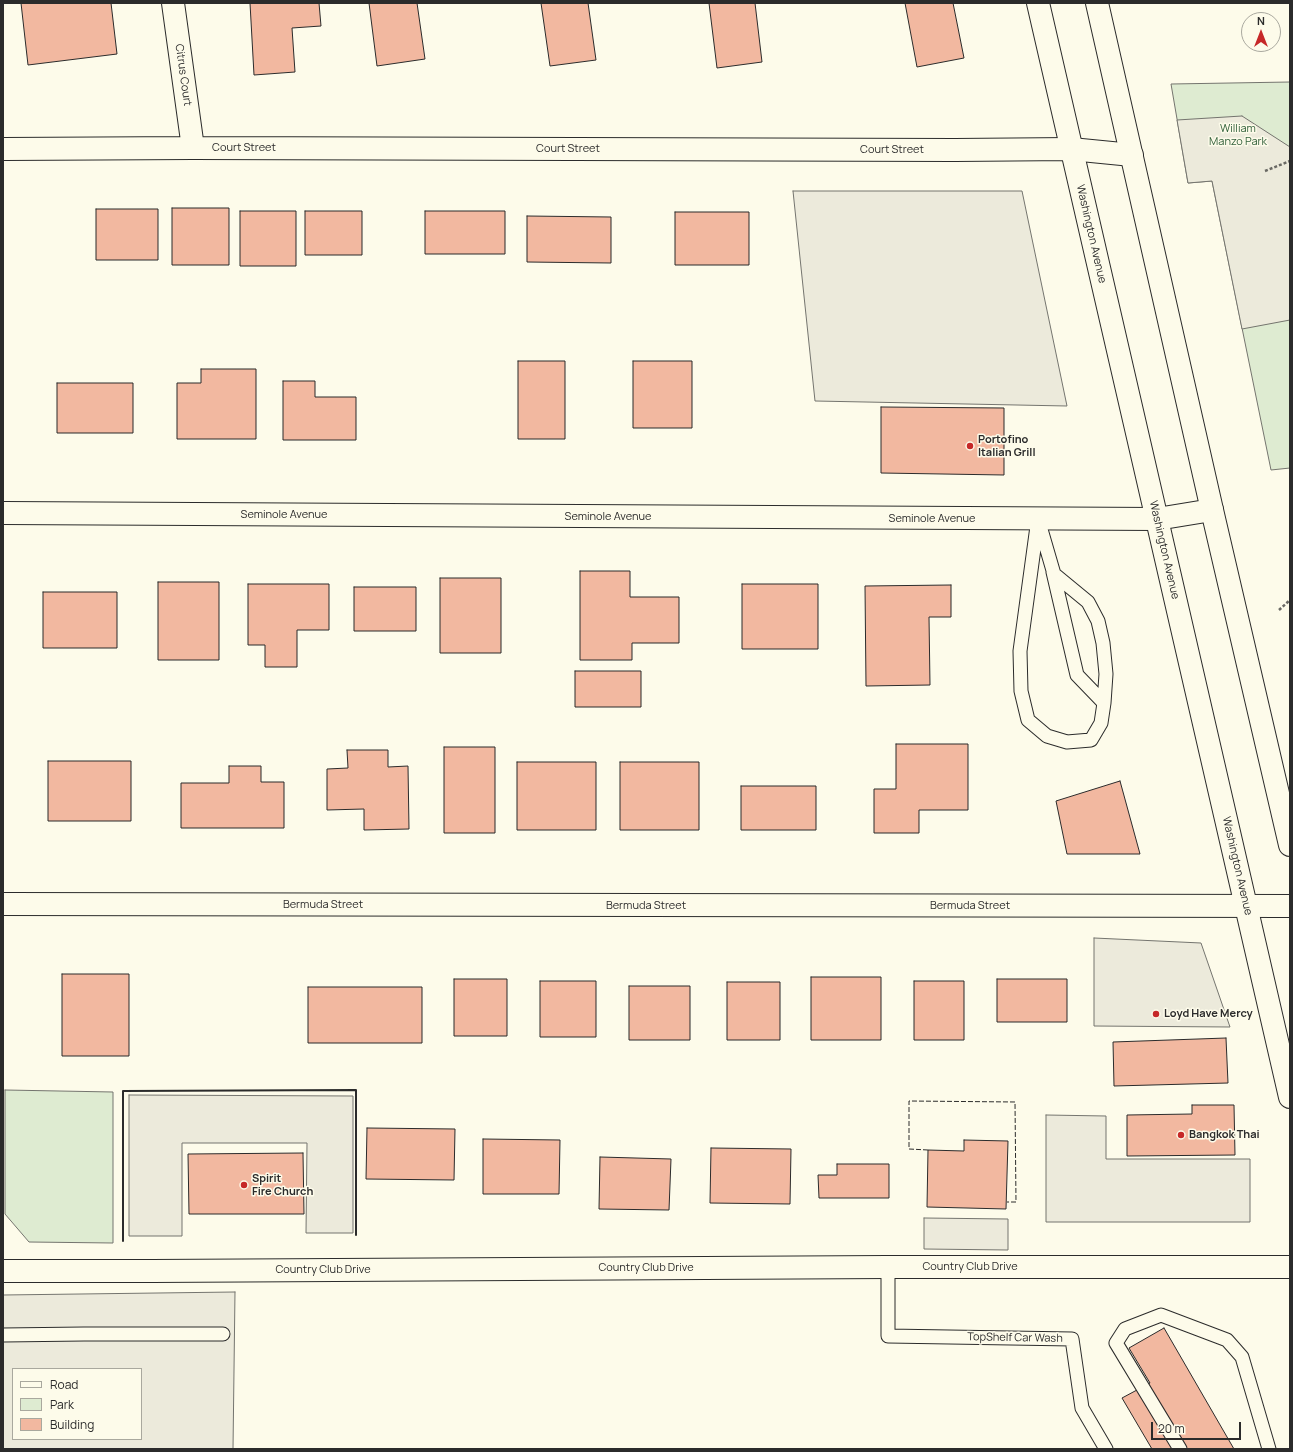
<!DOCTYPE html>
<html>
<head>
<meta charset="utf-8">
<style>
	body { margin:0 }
	#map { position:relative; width:1293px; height:1452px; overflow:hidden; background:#fdfbea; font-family:Manrope,sans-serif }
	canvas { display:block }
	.frame { position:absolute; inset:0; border:4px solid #2b2b2b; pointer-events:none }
	.legend { position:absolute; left:12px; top:1368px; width:130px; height:72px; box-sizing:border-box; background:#fdfbea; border:1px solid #a9a89e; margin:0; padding:5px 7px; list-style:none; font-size:12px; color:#2b2b2b }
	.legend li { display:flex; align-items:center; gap:8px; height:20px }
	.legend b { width:20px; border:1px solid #a9a89e }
	.north { position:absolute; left:1241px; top:12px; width:40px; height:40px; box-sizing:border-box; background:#fdfbea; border:1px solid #a9a89e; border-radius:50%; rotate:0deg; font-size:11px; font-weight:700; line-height:16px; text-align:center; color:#2b2b2b }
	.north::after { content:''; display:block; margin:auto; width:14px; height:18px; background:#c62828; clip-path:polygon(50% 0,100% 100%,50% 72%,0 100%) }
	.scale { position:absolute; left:1151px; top:1422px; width:90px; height:18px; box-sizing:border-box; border:2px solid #2b2b2b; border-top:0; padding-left:5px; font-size:12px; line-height:14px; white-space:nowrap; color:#2b2b2b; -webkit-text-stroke:3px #fdfbea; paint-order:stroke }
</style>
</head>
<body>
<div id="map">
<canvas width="1293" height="1452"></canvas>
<div class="frame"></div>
<ul class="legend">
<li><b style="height:5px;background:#fdfbea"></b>Road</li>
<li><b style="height:11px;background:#deebd1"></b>Park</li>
<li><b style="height:11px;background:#f2b8a0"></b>Building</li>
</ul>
<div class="north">N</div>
<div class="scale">20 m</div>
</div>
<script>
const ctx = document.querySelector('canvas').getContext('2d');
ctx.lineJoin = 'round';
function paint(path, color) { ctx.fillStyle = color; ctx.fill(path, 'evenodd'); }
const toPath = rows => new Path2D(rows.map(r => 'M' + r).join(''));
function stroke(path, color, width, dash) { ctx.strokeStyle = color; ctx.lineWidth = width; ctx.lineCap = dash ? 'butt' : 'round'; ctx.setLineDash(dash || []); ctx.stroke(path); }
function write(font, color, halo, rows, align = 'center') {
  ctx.font = font + ' Manrope,sans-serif'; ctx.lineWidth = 3; ctx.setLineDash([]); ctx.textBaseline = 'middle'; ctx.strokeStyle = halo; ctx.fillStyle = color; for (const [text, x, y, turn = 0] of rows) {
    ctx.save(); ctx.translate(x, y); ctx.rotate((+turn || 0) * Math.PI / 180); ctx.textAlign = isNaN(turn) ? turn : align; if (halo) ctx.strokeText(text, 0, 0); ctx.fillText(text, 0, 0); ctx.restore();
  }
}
const green = toPath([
	[1290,82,1290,468,1271,470,1212,181,1188,183,1171,84,1290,82],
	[5,1090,113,1092,113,1243,29,1242,5,1214,5,1090]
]);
const parking = toPath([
	[1242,116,1290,147,1290,320,1242,329,1212,181,1188,183,1177,120,1242,116],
	[793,191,1022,191,1067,406,815,401,793,191],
	[1094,938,1201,943,1230,1027,1094,1026,1094,938],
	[129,1095,353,1096,353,1233,306,1233,307,1143,182,1143,182,1236,129,1236,129,1095],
	[1046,1115,1106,1116,1106,1159,1250,1159,1250,1222,1046,1222,1046,1115],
	[924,1218,1008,1219,1008,1250,924,1249,924,1218],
	[235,1292,233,1449,3,1449,3,1295,235,1292],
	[13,1369,141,1369,141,1439,13,1439,13,1369]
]);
const building = toPath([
	[21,3,111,3,117,54,28,65,21,3],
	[250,3,319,3,321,26,292,28,295,72,254,75,250,3],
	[369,3,417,3,425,59,377,66,369,3],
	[541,3,588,3,596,60,550,66,541,3],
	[709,3,755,3,762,62,717,68,709,3],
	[905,3,953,3,964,58,917,67,905,3],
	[172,208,229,208,229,265,172,265,172,208],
	[96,209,158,209,158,260,96,260,96,209],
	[240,211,296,211,296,266,240,266,240,211],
	[305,211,362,211,362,255,305,255,305,211],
	[425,211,505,211,505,254,425,254,425,211],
	[675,212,749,212,749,265,675,265,675,212],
	[527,216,611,217,611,263,527,262,527,216],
	[518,361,565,361,565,439,518,439,518,361],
	[633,361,692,361,692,428,633,428,633,361],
	[201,369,256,369,256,439,177,439,177,383,201,383,201,369],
	[283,381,315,381,315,397,356,397,356,440,283,440,283,381],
	[57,383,133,383,133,433,57,433,57,383],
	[881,407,1004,408,1004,475,881,473,881,407],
	[580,571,630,571,630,597,679,597,679,643,632,643,632,660,580,660,580,571],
	[440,578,501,578,501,653,440,653,440,578],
	[158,582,219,582,219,660,158,660,158,582],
	[248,584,329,584,329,630,297,630,297,667,265,667,265,645,248,645,248,584],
	[742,584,818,584,818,649,742,649,742,584],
	[951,585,951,617,929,617,930,685,866,686,865,586,951,585],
	[354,587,416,587,416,631,354,631,354,587],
	[43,592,117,592,117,648,43,648,43,592],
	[575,671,641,671,641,707,575,707,575,671],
	[896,744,968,744,968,810,919,810,919,833,874,833,874,789,896,789,896,744],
	[444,747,495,747,495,833,444,833,444,747],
	[347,750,388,750,388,767,408,766,409,829,364,830,364,809,327,810,327,769,348,768,347,750],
	[48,761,131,761,131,821,48,821,48,761],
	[517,762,596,762,596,830,517,830,517,762],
	[620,762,699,762,699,830,620,830,620,762],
	[229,766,261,766,261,782,284,782,284,828,181,828,181,783,229,783,229,766],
	[1120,781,1140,854,1067,854,1056,801,1120,781],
	[741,786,816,786,816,830,741,830,741,786],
	[62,974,129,974,129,1056,62,1056,62,974],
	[811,977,881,977,881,1040,811,1040,811,977],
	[454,979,507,979,507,1036,454,1036,454,979],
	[997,979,1067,979,1067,1022,997,1022,997,979],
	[540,981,596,981,596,1037,540,1037,540,981],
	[914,981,964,981,964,1040,914,1040,914,981],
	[727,982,780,982,780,1040,727,1040,727,982],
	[629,986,690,986,690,1040,629,1040,629,986],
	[308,987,422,987,422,1043,308,1043,308,987],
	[1226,1038,1228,1083,1114,1086,1113,1042,1226,1038],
	[1192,1105,1234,1105,1235,1155,1127,1156,1127,1115,1192,1114,1192,1105],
	[367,1128,455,1129,454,1180,366,1179,367,1128],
	[483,1139,560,1140,559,1194,483,1194,483,1139],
	[964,1140,1008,1141,1006,1209,927,1207,928,1150,964,1151,964,1140],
	[711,1148,791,1149,790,1204,710,1203,711,1148],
	[303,1153,304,1214,189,1214,188,1154,303,1153],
	[600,1157,671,1159,669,1210,599,1209,600,1157],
	[837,1164,889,1164,889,1198,819,1198,818,1175,837,1175,837,1164],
	[1164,1328,1234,1449,1152,1449,1122,1398,1150,1383,1129,1348,1164,1328]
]);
const path = toPath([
	[1265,171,1290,161],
	[1279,610,1290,600]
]);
const lane = toPath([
	[1038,519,1054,574,1088,602,1098,621,1103,643,1106,674,1104,703,1101,723,1091,740,1067,742,1047,736,1028,720,1021,691,1020,651,1038,519],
	[1053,572,1077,675,1104,703],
	[888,1267,888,1336,1072,1339,1082,1408,1106,1449],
	[3,1335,84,1334,223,1334],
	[1180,1449,1116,1343,1125,1329,1161,1315,1227,1340,1242,1357,1269,1449]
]);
const street = toPath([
	[173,3,193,148],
	[3,149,193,148,955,150,1071,149,1132,155],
	[3,513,1157,519,1212,510],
	[3,904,1290,906]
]);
const secondary = toPath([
	[3,1271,152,1271,888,1267,1290,1267]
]);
const primary = toPath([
	[1038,3,1290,1097],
	[1097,3,1212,510,1290,845]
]);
const fence = toPath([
	[928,1150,909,1149,909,1101,1015,1102,1016,1202,1007,1202]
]);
const wall = toPath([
	[1164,3,1194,3],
	[123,1241,123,1091,356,1090,356,1235]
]);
const markers = [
	[970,446,4,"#c62828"],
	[1156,1014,4,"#c62828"],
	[1181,1135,4,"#c62828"],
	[244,1185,4,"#c62828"]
];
const streetNames = [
	["Citrus Court",183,75,82],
	["Court Street",244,148],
	["Court Street",568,149],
	["Court Street",892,150],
	["Washington Avenue",1091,234,77],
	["Seminole Avenue",284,515],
	["Seminole Avenue",608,517],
	["Seminole Avenue",932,519],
	["Washington Avenue",1164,550,77],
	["Washington Avenue",1237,866,77],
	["Bermuda Street",323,905],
	["Bermuda Street",646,906],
	["Bermuda Street",970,906],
	["Country Club Drive",970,1267],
	["Country Club Drive",646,1268],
	["Country Club Drive",323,1270],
	["TopShelf Car Wash",1015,1338,1]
];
const parkNames = [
	["William",1238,129],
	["Manzo Park",1238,142]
];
const poiNames = [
	["Portofino",978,440],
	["Italian Grill",978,453],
	["Loyd Have Mercy",1164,1014],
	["Bangkok Thai",1189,1135],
	["Spirit",252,1179],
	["Fire Church",252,1192]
];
paint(green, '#deebd1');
stroke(green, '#74746e', 1);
paint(parking, '#eceadb');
stroke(parking, '#74746e', 1);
paint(building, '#f2b8a0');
stroke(building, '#2b2b2b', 1);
stroke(lane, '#2b2b2b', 15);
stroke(street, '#2b2b2b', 24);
stroke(secondary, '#2b2b2b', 24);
stroke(primary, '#2b2b2b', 24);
stroke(path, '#6a6964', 2.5, [3, 2]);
stroke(lane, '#fdfbea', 13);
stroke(street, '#fdfbea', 22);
stroke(secondary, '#fdfbea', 22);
stroke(primary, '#fdfbea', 22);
stroke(fence, '#2b2b2b', 1, [5, 2]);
stroke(wall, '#2b2b2b', 2);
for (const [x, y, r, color] of markers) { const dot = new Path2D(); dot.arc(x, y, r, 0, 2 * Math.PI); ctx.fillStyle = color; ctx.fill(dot); stroke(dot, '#fdfbea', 1.5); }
write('11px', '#2b2b2b', '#fdfbea', streetNames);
write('11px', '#34623c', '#fdfbea', parkNames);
write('bold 11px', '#2b2b2b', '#fdfbea', poiNames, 'left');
</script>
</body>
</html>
